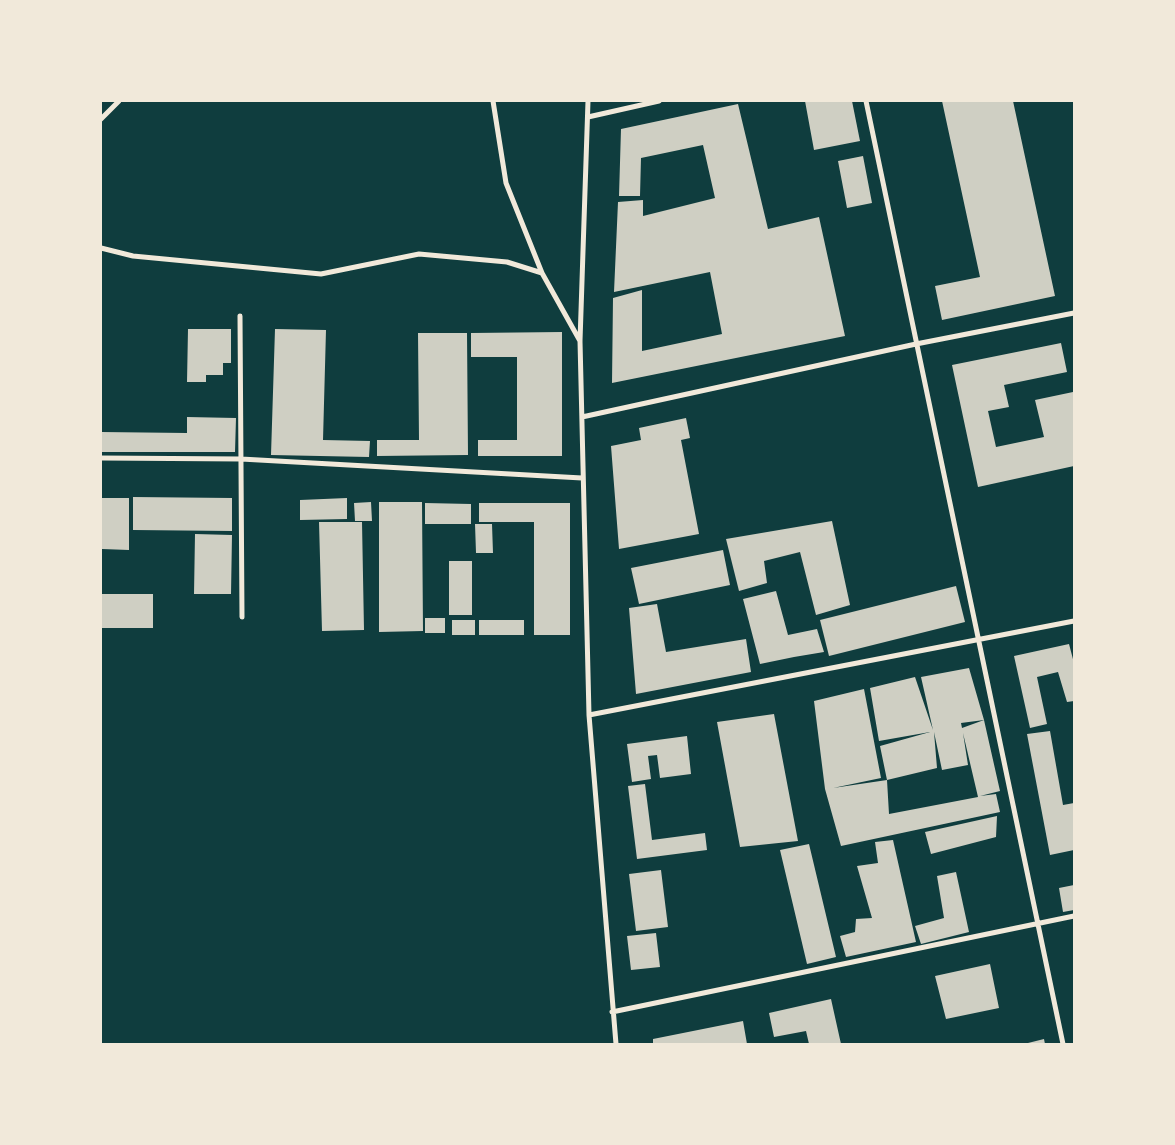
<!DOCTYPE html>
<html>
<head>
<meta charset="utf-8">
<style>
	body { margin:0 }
	#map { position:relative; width:1175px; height:1145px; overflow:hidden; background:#0f3d3e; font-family:"PT Sans",sans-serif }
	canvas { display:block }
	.frame { position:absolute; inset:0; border:102px solid #f1e9da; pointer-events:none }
</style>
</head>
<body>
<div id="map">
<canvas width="1175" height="1145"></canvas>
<div class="frame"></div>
</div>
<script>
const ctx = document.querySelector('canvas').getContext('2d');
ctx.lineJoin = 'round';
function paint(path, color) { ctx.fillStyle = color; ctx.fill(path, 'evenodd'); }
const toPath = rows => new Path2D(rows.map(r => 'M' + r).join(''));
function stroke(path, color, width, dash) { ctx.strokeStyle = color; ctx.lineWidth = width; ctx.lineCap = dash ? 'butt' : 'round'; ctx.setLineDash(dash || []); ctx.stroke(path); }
const building = toPath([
	[805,101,852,101,860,141,814,150],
	[942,101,1013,101,1055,296,942,320,935,286,980,277],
	[738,104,768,229,819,217,845,336,612,383,613,298,642,290,642,351,722,334,710,272,614,292,618,202,643,200,643,216,715,198,703,145,641,158,640,196,619,196,621,129],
	[863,156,872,203,847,208,838,161],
	[188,329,231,329,231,363,223,363,223,375,206,375,206,382,187,382],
	[275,329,326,330,323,440,370,441,369,457,271,455],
	[562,332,562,456,478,456,478,440,517,440,517,357,471,357,471,333],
	[418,333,467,333,468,455,377,456,377,440,419,440],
	[1061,343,1067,372,1004,385,1009,407,988,411,996,447,1044,437,1035,400,1073,392,1074,466,978,487,952,365],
	[187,417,236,418,235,452,101,452,101,432,187,433],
	[686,418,690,438,681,440,699,534,619,549,611,446,641,440,639,428],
	[133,497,232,498,232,531,133,530],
	[101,498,129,498,129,550,102,549],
	[347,498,347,519,300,520,300,500],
	[371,502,372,521,355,521,354,503],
	[379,502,422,502,423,631,379,632],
	[425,503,471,504,471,524,425,524],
	[479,503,570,503,570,635,534,635,534,522,479,522],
	[832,521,850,605,816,615,800,552,764,561,767,583,739,591,726,539],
	[319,522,362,522,364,630,322,631],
	[475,524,492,524,493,553,476,553],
	[195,534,232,535,231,594,194,594],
	[723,550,730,585,639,604,631,568],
	[449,561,472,561,472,615,449,615],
	[956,586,965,622,829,656,820,620],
	[776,591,788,635,817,629,824,652,794,657,760,664,743,599],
	[101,594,153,594,153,628,101,628],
	[657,604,666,652,746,639,751,672,636,694,629,608],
	[425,618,445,618,445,633,425,633],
	[452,620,475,620,475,635,452,635],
	[479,620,524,620,524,635,479,635],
	[1069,644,1074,663,1074,701,1067,702,1058,672,1037,677,1047,724,1030,728,1014,656],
	[969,668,984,720,961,723,962,728,984,720,1000,791,980,796,996,794,1000,812,841,846,825,789,814,701,864,689,881,778,833,788,887,780,889,814,978,797,963,733,968,765,942,770,934,732,937,768,887,780,880,746,930,732,879,741,870,688,915,677,933,730,921,677],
	[774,714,798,841,740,847,717,722],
	[1050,731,1063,805,1074,803,1074,850,1050,855,1027,734],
	[687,736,691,774,660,778,657,755,648,756,651,779,632,782,627,744],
	[645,784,652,840,705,833,707,850,637,859,628,786],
	[997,816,996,837,931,854,925,832],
	[893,840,916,942,846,957,840,936,855,932,856,919,872,918,857,866,878,863,875,842],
	[809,844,836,957,807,964,780,850],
	[661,870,668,927,636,931,629,874],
	[956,872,969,932,921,944,915,926,944,918,937,876],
	[1074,885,1074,910,1063,912,1059,888],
	[656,933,660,967,631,970,627,936],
	[990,964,999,1008,946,1019,935,976],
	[831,999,841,1044,809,1044,806,1031,774,1037,769,1013],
	[743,1021,747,1044,653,1044,653,1039],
	[1044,1039,1045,1044,1028,1044,1028,1043]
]);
const minor = toPath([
	[493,101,506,183,542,273],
	[588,101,580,341,589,715,616,1044],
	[866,101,1063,1044],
	[588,117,659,101],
	[101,119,119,101],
	[101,248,133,256,321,274,419,254,507,262,542,273,580,341],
	[240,316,242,617],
	[582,417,916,344,1074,313],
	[101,458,241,459,582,478],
	[589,715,1074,621],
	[612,1012,1074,916]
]);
paint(building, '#cfcfc3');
stroke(minor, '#f1e9da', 5);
</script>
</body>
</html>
